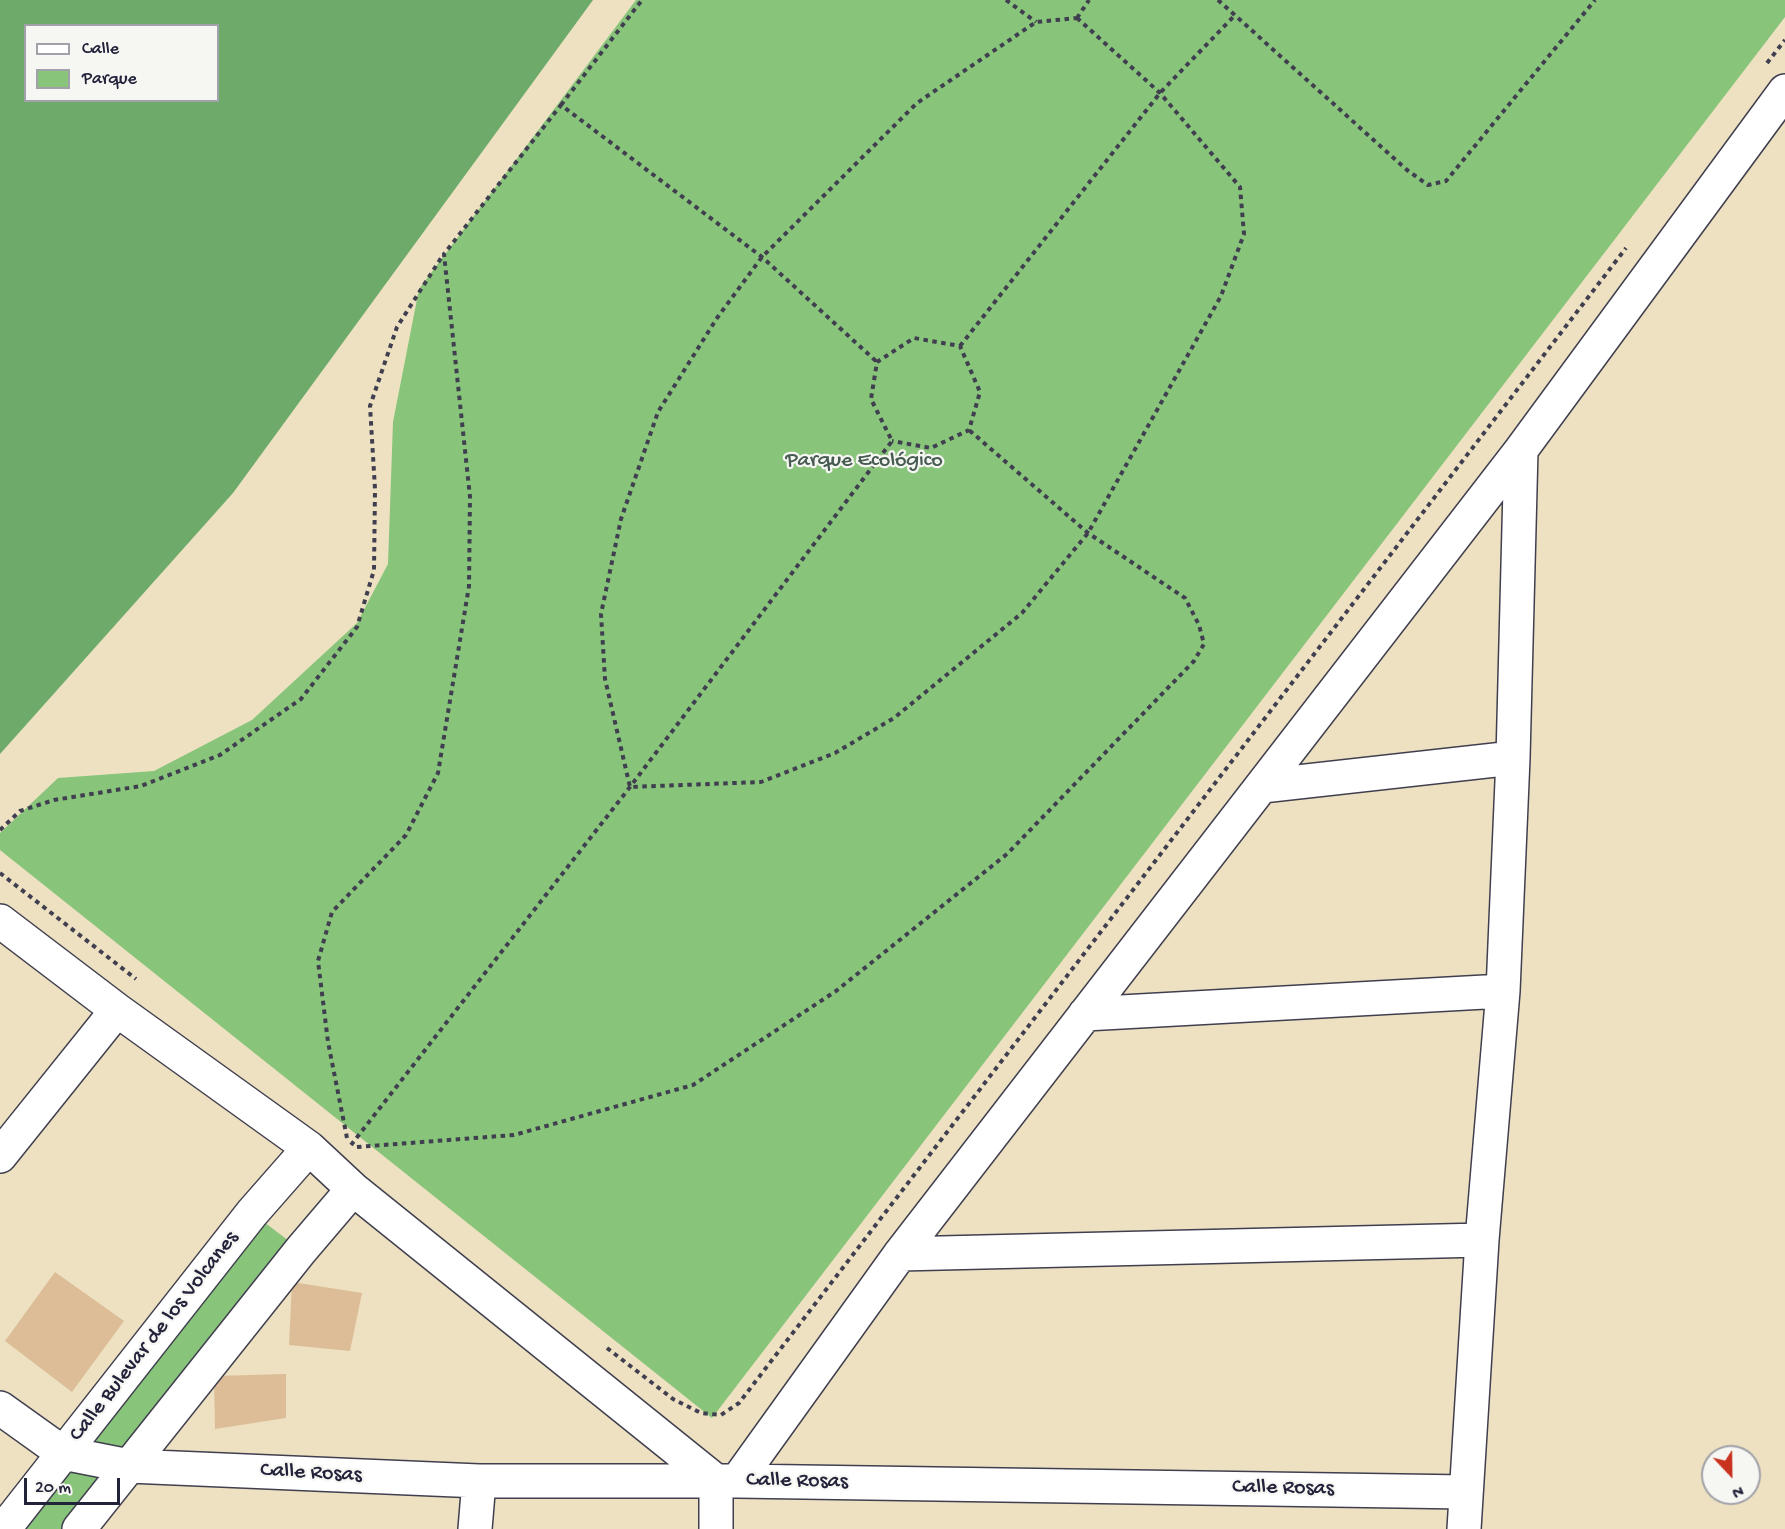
<!DOCTYPE html>
<html>
<head>
<meta charset="utf-8">
<style>
	body { margin:0 }
	#map { position:relative; width:1785px; height:1529px; overflow:hidden; background:#ede1c1; font-family:"Gochi Hand",sans-serif }
	canvas { display:block }
	.legend { position:absolute; left:24px; top:24px; width:195px; height:78px; box-sizing:border-box; background:#f6f6f2; border:2px solid #a1a1a9; margin:0; padding:8px 10px; list-style:none; font-size:18px; color:#22223b }
	.legend li { display:flex; align-items:center; gap:12px; height:30px }
	.legend b { width:30px; border:2px solid #a1a1a9 }
	.north { position:absolute; left:1701px; top:1445px; width:60px; height:60px; box-sizing:border-box; background:#f6f6f2; border:2px solid #a1a1a9; border-radius:50%; rotate:158deg; font-size:16px; font-weight:700; line-height:24px; text-align:center; color:#22223b }
	.north::after { content:''; display:block; margin:auto; width:21px; height:27px; background:#c8321e; clip-path:polygon(50% 0,100% 100%,50% 72%,0 100%) }
	.scale { position:absolute; left:24px; top:1478px; width:96px; height:27px; box-sizing:border-box; border:3px solid #22223b; border-top:0; padding-left:8px; font-size:18px; line-height:21px; white-space:nowrap; color:#22223b; -webkit-text-stroke:4px #f6f6f2; paint-order:stroke }
</style>
</head>
<body>
<div id="map">
<canvas width="1785" height="1529"></canvas>
<ul class="legend">
<li><b style="height:8px;background:#fff"></b>Calle</li>
<li><b style="height:16px;background:#88c47a"></b>Parque</li>
</ul>
<div class="north">N</div>
<div class="scale">20 m</div>
</div>
<script>
const ctx = document.querySelector('canvas').getContext('2d');
ctx.lineJoin = 'round';
function paint(path, color) { ctx.fillStyle = color; ctx.fill(path, 'evenodd'); }
const toPath = rows => new Path2D(rows.map(r => 'M' + r).join(''));
function stroke(path, color, width, dash) { ctx.strokeStyle = color; ctx.lineWidth = width; ctx.lineCap = dash ? 'butt' : 'round'; ctx.setLineDash(dash || []); ctx.stroke(path); }
function write(font, color, halo, rows, align = 'center') {
  ctx.font = font + ' "Gochi Hand",sans-serif'; ctx.lineWidth = 4.5; ctx.setLineDash([]); ctx.textBaseline = 'middle'; ctx.strokeStyle = halo; ctx.fillStyle = color; for (const [text, x, y, turn = 0] of rows) {
    ctx.save(); ctx.translate(x, y); ctx.rotate((+turn || 0) * Math.PI / 180); ctx.textAlign = isNaN(turn) ? turn : align; if (halo) ctx.strokeText(text, 0, 0); ctx.fillText(text, 0, 0); ctx.restore();
  }
}
const green = toPath([
	[636,0,1785,0,1785,17,712,1418,0,850,0,833,58,778,154,771,252,720,357,623,388,564,393,422,419,289],
	[252,1213,301,1250,79,1529,4,1529]
]);
const forest = toPath([
	[0,0,593,0,233,493,0,754],
	[26,26,218,26,218,100,26,100]
]);
const building = toPath([
	[55,1272,124,1321,72,1392,5,1341],
	[292,1282,362,1293,350,1351,289,1345],
	[286,1374,286,1418,215,1429,214,1376]
]);
const path = toPath([
	[1006,0,1036,22],
	[1218,0,1407,170,1428,185,1446,181,1595,0],
	[1077,18,1160,93,1240,187,1244,234,1221,296,1088,533,1022,613,894,718,835,753,761,782,630,787,605,679,601,614,621,519,658,412,717,318,762,257,917,103,1036,22,1077,18],
	[1077,18,1089,0],
	[1767,63,1785,40],
	[561,105,642,0],
	[960,346,1160,93,1235,15],
	[0,830,20,811,54,800,141,786,220,755,301,699,357,627,374,570,375,489,370,406,397,327,443,255],
	[0,873,136,979],
	[347,1138,328,1042,318,961,332,912,406,835,438,773,469,586,470,497,444,254,561,105,762,257,877,362],
	[351,1145,630,787,892,441,871,399,877,362,914,338,960,346,980,392,969,430,931,448,892,441],
	[357,1147,514,1135,693,1085,836,991,1007,854,1194,661,1204,644,1199,625,1185,598,1088,533,969,430],
	[607,1348,673,1399,701,1413,721,1415,739,1403,1626,248]
]);
const minor = toPath([
	[1262,786,1513,758],
	[0,921,117,1010,309,1148,353,1189,716,1481,716,1529],
	[1085,1014,1503,991],
	[0,1156,117,1010],
	[900,1254,1482,1240],
	[0,1408,63,1453,129,1466,479,1481,737,1481,1466,1492],
	[737,1481,900,1254,1521,450,1785,91],
	[4,1529,252,1213,309,1148],
	[79,1529,301,1250,353,1189],
	[475,1529,479,1481],
	[1464,1529,1482,1240,1503,991,1513,758,1521,450]
]);
const parkNames = [
	["Parque Ecológico",864,462]
];
const streetNames = [
	["Calle Bulevar de los Volcanes",155,1337,-52],
	["Calle Rosas",311,1474,3],
	["Calle Rosas",797,1482,1],
	["Calle Rosas",1283,1489,1]
];
paint(green, '#88c47a');
paint(forest, '#6eaa6a');
paint(building, '#dcbd97');
stroke(minor, '#403f4f', 36);
stroke(path, '#403f4f', 4, [4.5, 4.5]);
stroke(minor, '#fff', 33);
write('22px', '#465b51', '#f6f6f2', parkNames);
write('22px', '#22223b', '#f6f6f2', streetNames);
</script>
</body>
</html>
